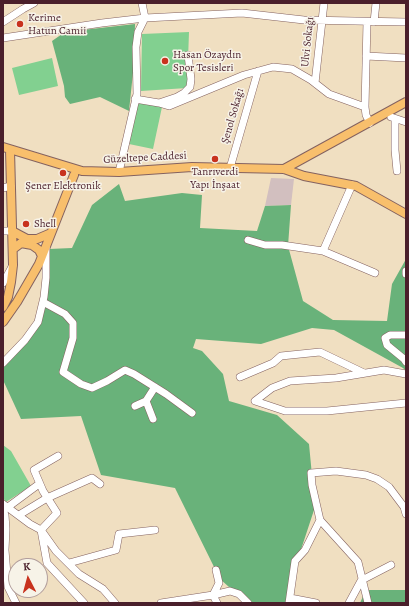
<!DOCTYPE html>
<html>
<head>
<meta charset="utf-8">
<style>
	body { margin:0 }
	#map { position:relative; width:409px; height:606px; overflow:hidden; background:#f0dfc1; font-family:Alegreya,serif }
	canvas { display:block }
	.frame { position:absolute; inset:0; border:4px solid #4a1f2b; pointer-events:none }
	.north { position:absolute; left:8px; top:558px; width:40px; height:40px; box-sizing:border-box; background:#f7f3e8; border:1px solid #b29e9c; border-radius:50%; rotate:354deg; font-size:11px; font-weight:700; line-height:16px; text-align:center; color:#4a1f2b }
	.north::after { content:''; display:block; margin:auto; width:14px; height:18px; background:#c8321e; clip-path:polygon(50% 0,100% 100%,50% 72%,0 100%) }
</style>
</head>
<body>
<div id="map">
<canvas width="409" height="606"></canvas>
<div class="frame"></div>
<div class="north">K</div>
</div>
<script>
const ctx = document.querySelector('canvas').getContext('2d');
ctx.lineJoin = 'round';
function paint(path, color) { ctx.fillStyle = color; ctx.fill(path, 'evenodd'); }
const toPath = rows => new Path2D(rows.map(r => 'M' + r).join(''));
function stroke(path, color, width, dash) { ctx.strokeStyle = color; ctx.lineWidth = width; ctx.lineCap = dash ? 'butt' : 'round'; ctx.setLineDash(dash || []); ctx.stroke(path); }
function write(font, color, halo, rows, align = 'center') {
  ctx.font = font + ' Alegreya,serif'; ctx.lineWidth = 3; ctx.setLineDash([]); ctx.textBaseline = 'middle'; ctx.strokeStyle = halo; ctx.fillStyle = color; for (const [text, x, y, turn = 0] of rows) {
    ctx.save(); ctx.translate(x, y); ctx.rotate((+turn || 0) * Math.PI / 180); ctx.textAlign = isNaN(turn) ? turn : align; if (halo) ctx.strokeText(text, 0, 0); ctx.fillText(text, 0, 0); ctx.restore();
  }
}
const industrial = toPath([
	[271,178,294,179,291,205,265,206]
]);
const green = toPath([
	[189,32,187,88,141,91,142,34],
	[52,58,58,86,19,95,12,68],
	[137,102,162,107,153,149,129,144],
	[3,445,11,451,31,486,6,502,3,498]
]);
const forest = toPath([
	[135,24,134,63,129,111,100,97,70,104,65,97,64,86,52,41,65,32],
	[119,184,125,201,182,193,202,195,200,228,257,231,265,206,291,205,288,246,303,301,333,320,387,321,392,284,406,259,406,371,403,368,334,330,312,328,261,344,196,339,193,348,202,351,223,374,229,401,277,415,309,444,315,507,290,583,295,603,247,603,220,579,175,488,101,475,81,416,21,419,3,380,3,361,42,320,49,249,72,248,92,205],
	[366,590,406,590,406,603,360,603]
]);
const minor = toPath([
	[3,22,23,9,34,3],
	[367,22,365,107,366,115,370,123],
	[374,22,376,3],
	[3,38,102,23,145,18,242,13,304,20,406,22],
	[366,56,406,58],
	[315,83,324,3],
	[135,99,159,103,177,97,184,93,190,87,191,79,188,55],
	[159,103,169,106,244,75,273,67,292,69,311,80,329,94,365,107],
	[391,117,406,122],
	[395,119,395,150,397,171],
	[230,168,258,71],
	[119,172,137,94,136,47,138,32,145,18,142,3],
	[352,185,323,251,375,273],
	[3,188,11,186],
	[3,231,12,231],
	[248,240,265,245,282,245,323,251],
	[406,271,406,274],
	[3,283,13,265],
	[43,302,65,314,73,323,73,338,63,372,81,384,92,388,107,381,125,370,134,374,166,394,192,413],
	[406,335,390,335,385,338,387,345,404,359,406,362],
	[3,363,25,340,38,322,44,297,46,278,46,247],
	[406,374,384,370,336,378,290,381,272,388,255,401,285,411,327,411,406,403],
	[240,377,273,363,281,356,320,352,364,373],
	[146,401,153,419],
	[135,406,146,401,155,387],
	[58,456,34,470,43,491,57,513,41,530,47,563,84,603],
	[3,504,30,524,41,530,56,551,79,574,103,589,115,603],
	[8,507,39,484],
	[3,509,5,515,6,529,5,550,8,587,16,603],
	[19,515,47,498,92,478,100,484],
	[69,563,116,550,119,534,155,530],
	[216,570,219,583,213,595,217,603],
	[362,580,391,565],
	[290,598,316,603],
	[161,603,213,595,230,591,239,594,248,603],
	[289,603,295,561,305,550,320,520],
	[349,603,362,579],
	[368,603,358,562,320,520,312,485,311,473,336,471,366,475,377,479,389,487,404,507,406,514]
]);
const major = toPath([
	[3,147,82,171,119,172,192,167,284,169,304,176,356,186,406,214],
	[284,169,406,102],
	[12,231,27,239,37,239,51,233],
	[13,249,21,243,32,245,39,250,42,256],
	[3,307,8,297,11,282,13,265,10,150],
	[3,322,17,302,39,264,74,175]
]);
const markers = [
	[20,24,4,"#c8321e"],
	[165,61,4,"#c8321e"],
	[215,159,4,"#c8321e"],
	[63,173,4,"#c8321e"],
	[26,224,4,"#c8321e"]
];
const poiNames = [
	["Kerime",28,18],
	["Hatun Camii",28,31],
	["Hasan Özaydın",173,55],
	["Spor Tesisleri",173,68],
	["Tanrıverdi",215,172,"center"],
	["Yapı İnşaat",215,185,"center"],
	["Şener Elektronik",63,186,"center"],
	["Shell",34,224]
];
const streetNames = [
	["Ulvi Sokağı",308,42,-84],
	["Şenol Sokağı",233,116,-74],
	["Güzeltepe Caddesi",145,158,-3]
];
paint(industrial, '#d2bfbf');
paint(green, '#82d090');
paint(forest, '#69b27a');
stroke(minor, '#846260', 8);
stroke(major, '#846260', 10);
stroke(minor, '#fff', 7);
stroke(major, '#f8bf6c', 8);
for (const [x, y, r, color] of markers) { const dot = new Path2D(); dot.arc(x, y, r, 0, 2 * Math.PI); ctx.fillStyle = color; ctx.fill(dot); stroke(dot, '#f7f3e8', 1.5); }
write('11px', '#4a1f2b', '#f7f3e8', poiNames, 'left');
write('11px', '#4a1f2b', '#f7f3e8', streetNames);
</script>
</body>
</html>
